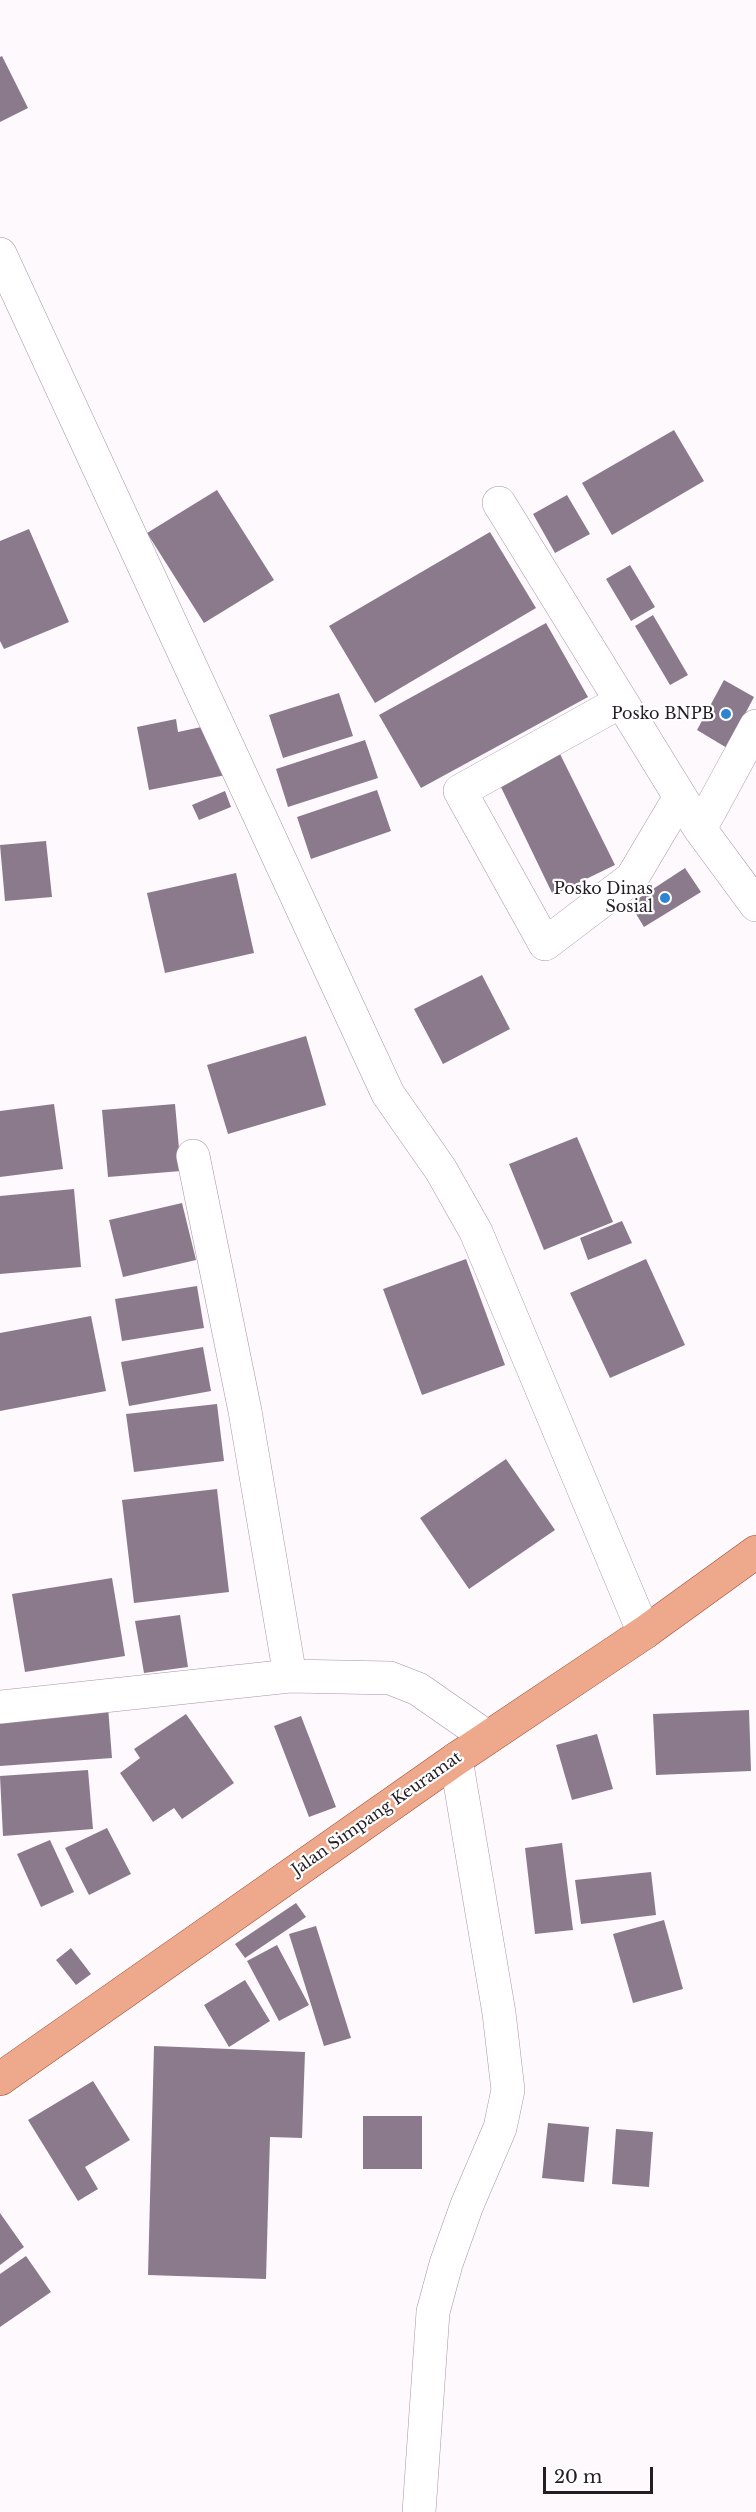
<!DOCTYPE html>
<html>
<head>
<meta charset="utf-8">
<style>
	body { margin:0 }
	#map { position:relative; width:756px; height:2512px; overflow:hidden; background:#fdf9fd; font-family:"Libre Baskerville",serif }
	canvas { display:block }
	.scale { position:absolute; left:543px; top:2467px; width:110px; height:27px; box-sizing:border-box; border:3px solid #241d24; border-top:0; padding-left:8px; font-size:18px; line-height:21px; white-space:nowrap; color:#241d24; -webkit-text-stroke:4px #fff; paint-order:stroke }
</style>
</head>
<body>
<div id="map">
<canvas width="756" height="2512"></canvas>
<div class="scale">20 m</div>
</div>
<script>
const ctx = document.querySelector('canvas').getContext('2d');
ctx.lineJoin = 'round';
function paint(path, color) { ctx.fillStyle = color; ctx.fill(path, 'evenodd'); }
const toPath = rows => new Path2D(rows.map(r => 'M' + r).join(''));
function stroke(path, color, width, dash) { ctx.strokeStyle = color; ctx.lineWidth = width; ctx.lineCap = dash ? 'butt' : 'round'; ctx.setLineDash(dash || []); ctx.stroke(path); }
function write(font, color, halo, rows, align = 'center') {
  ctx.font = font + ' "Libre Baskerville",serif'; ctx.lineWidth = 4.5; ctx.setLineDash([]); ctx.textBaseline = 'middle'; ctx.strokeStyle = halo; ctx.fillStyle = color; for (const [text, x, y, turn = 0] of rows) {
    ctx.save(); ctx.translate(x, y); ctx.rotate((+turn || 0) * Math.PI / 180); ctx.textAlign = isNaN(turn) ? turn : align; if (halo) ctx.strokeText(text, 0, 0); ctx.fillText(text, 0, 0); ctx.restore();
  }
}
const building = toPath([
	[2,56,28,108,0,122,0,57],
	[674,430,704,481,612,535,582,483],
	[217,490,274,580,204,623,147,533],
	[567,495,590,534,555,553,533,514],
	[29,529,69,622,4,649,0,641,0,541],
	[490,532,536,608,375,703,329,626],
	[630,565,655,607,631,621,606,579],
	[653,615,688,675,670,685,635,626],
	[546,623,588,697,421,788,379,715],
	[724,680,754,697,727,748,697,730],
	[339,693,353,736,283,758,269,715],
	[176,719,178,732,206,726,226,775,149,790,137,727],
	[365,740,378,778,288,807,276,769],
	[560,754,615,865,553,895,499,783],
	[377,790,391,831,311,859,297,817],
	[225,791,231,807,199,820,192,805],
	[46,841,52,897,5,901,0,845],
	[685,868,701,892,644,927,630,904],
	[236,873,254,953,165,973,147,893],
	[482,975,510,1029,443,1064,414,1009],
	[306,1036,326,1105,228,1134,207,1065],
	[54,1104,63,1169,0,1177,0,1111],
	[175,1104,181,1171,108,1177,102,1110],
	[577,1137,613,1222,544,1250,509,1164],
	[74,1189,81,1267,0,1274,0,1196],
	[182,1203,196,1260,123,1277,109,1220],
	[622,1221,632,1243,588,1260,580,1238],
	[466,1259,505,1365,422,1395,383,1289],
	[646,1259,685,1345,610,1378,570,1293],
	[197,1286,204,1328,122,1341,115,1299],
	[91,1316,106,1391,0,1411,0,1333],
	[203,1347,211,1391,129,1406,121,1362],
	[217,1404,224,1461,134,1472,126,1414],
	[506,1459,555,1530,469,1589,420,1518],
	[217,1489,229,1592,134,1603,122,1500],
	[112,1578,125,1656,25,1672,12,1594],
	[180,1615,188,1667,144,1673,135,1621],
	[108,1707,112,1758,0,1766,0,1715],
	[749,1710,751,1771,656,1775,653,1714],
	[186,1714,234,1783,182,1819,174,1808,153,1822,120,1773,140,1758,134,1749],
	[301,1716,336,1807,309,1817,274,1726],
	[597,1734,613,1789,572,1800,556,1745],
	[88,1770,93,1829,3,1836,0,1776],
	[107,1828,131,1874,89,1895,65,1848],
	[50,1840,74,1892,41,1907,17,1854],
	[562,1843,573,1930,535,1934,525,1848],
	[651,1872,656,1915,581,1924,575,1880],
	[296,1903,306,1917,245,1958,235,1944],
	[664,1920,683,1989,633,2003,613,1934],
	[316,1926,351,2038,324,2046,289,1934],
	[277,1945,309,2005,279,2021,247,1961],
	[71,1948,91,1974,76,1985,56,1960],
	[245,1980,270,2021,229,2047,204,2005],
	[154,2046,305,2052,302,2138,270,2137,266,2279,148,2275],
	[93,2081,130,2140,85,2167,98,2189,78,2201,28,2120],
	[363,2116,422,2116,422,2169,363,2169],
	[548,2123,589,2127,584,2182,542,2178],
	[616,2129,653,2132,649,2187,612,2184],
	[0,2213,24,2247,0,2265],
	[26,2256,51,2292,0,2327,0,2274]
]);
const minor = toPath([
	[0,254,388,1094,441,1170,476,1232,644,1633],
	[499,503,700,829,756,905],
	[620,702,460,791,545,944,632,878,680,797],
	[700,829,756,726],
	[193,1156,245,1411,290,1676],
	[0,1707,290,1676,390,1678,418,1689,487,1737],
	[419,2512,433,2312,446,2264,467,2205,500,2128,508,2090,499,2013,456,1759]
]);
const major = toPath([
	[0,2079,456,1759,644,1633,756,1552]
]);
const markers = [
	[726,714,6,"#2c84d2"],
	[665,898,6,"#2c84d2"]
];
const poiNames = [
	["Posko BNPB",714,714],
	["Posko Dinas",653,889],
	["Sosial",653,907]
];
const streetNames = [
	["Jalan Simpang Keuramat",377,1814,-35]
];
paint(building, '#8b7a8c');
stroke(minor, '#a694a6', 34);
stroke(major, '#a05235', 34);
stroke(minor, '#fff', 33);
stroke(major, '#eea88b', 33);
for (const [x, y, r, color] of markers) { const dot = new Path2D(); dot.arc(x, y, r, 0, 2 * Math.PI); ctx.fillStyle = color; ctx.fill(dot); stroke(dot, '#fff', 2); }
write('16px', '#241d24', '#fff', poiNames, 'right');
write('16px', '#241d24', '#fff', streetNames);
</script>
</body>
</html>
